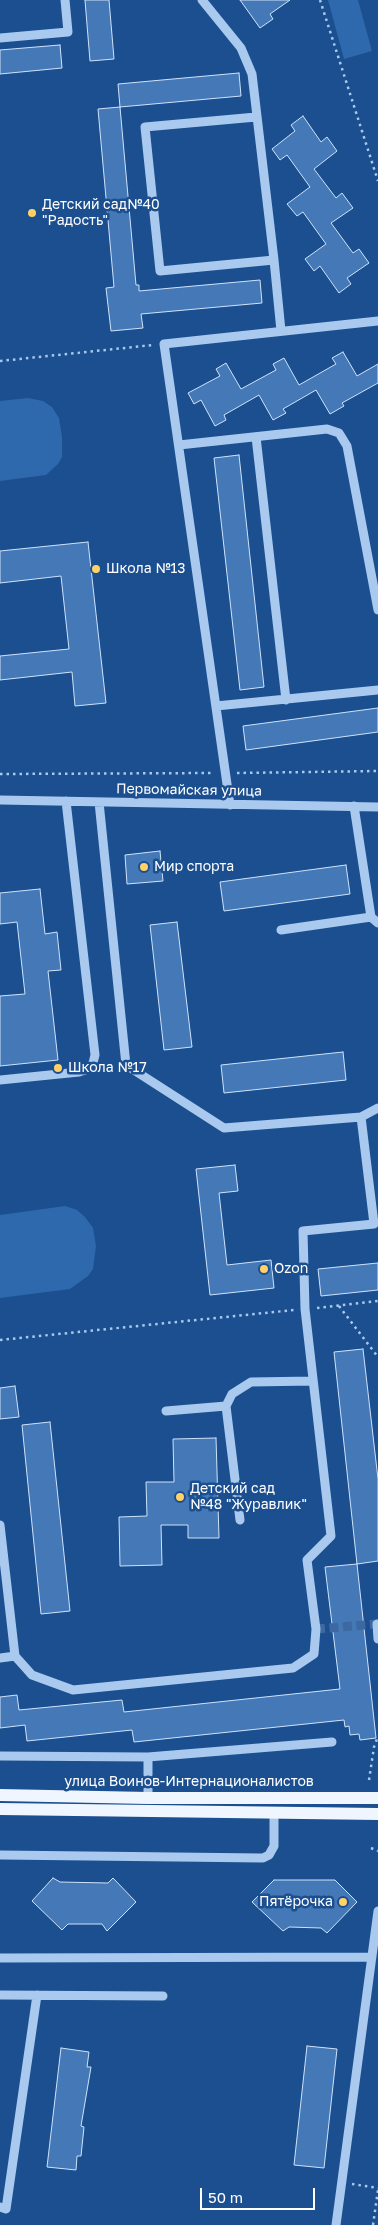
<!DOCTYPE html>
<html>
<head>
<meta charset="utf-8">
<style>
	body { margin:0 }
	#map { position:relative; width:378px; height:2225px; overflow:hidden; background:#1b4f8f; font-family:"Golos Text",sans-serif }
	canvas { display:block }
	.scale { position:absolute; left:200px; top:2188px; width:115px; height:22px; box-sizing:border-box; border:2px solid #fff; border-top:0; padding-left:6px; font-size:15px; line-height:18px; white-space:nowrap; color:#fff; -webkit-text-stroke:4px #1b4f8f; paint-order:stroke }
</style>
</head>
<body>
<div id="map">
<canvas width="378" height="2225"></canvas>
<div class="scale">50 m</div>
</div>
<script>
const ctx = document.querySelector('canvas').getContext('2d');
ctx.lineJoin = 'round';
function paint(path, color) { ctx.fillStyle = color; ctx.fill(path, 'evenodd'); }
const toPath = rows => new Path2D(rows.map(r => 'M' + r).join(''));
function stroke(path, color, width, dash) { ctx.strokeStyle = color; ctx.lineWidth = width; ctx.lineCap = dash ? 'butt' : 'round'; ctx.setLineDash(dash || []); ctx.stroke(path); }
function write(font, color, halo, rows, align = 'center') {
  ctx.font = font + ' "Golos Text",sans-serif'; ctx.lineWidth = 5; ctx.setLineDash([]); ctx.textBaseline = 'middle'; ctx.strokeStyle = halo; ctx.fillStyle = color; for (const [text, x, y, turn = 0] of rows) {
    ctx.save(); ctx.translate(x, y); ctx.rotate((+turn || 0) * Math.PI / 180); ctx.textAlign = isNaN(turn) ? turn : align; if (halo) ctx.strokeText(text, 0, 0); ctx.fillText(text, 0, 0); ctx.restore();
  }
}
const green = toPath([
	[328,0,358,0,372,51,344,59],
	[28,398,43,401,52,407,59,418,62,437,62,457,58,464,46,475,0,481,0,401],
	[65,1206,77,1210,85,1217,93,1228,96,1246,93,1269,88,1276,70,1289,0,1298,0,1215]
]);
const building = toPath([
	[85,0,109,0,114,59,90,61,85,0],
	[240,0,290,0,270,14,273,19,260,28,240,0],
	[60,45,62,68,0,74,0,50,60,45],
	[239,73,241,96,120,107,118,84,239,73],
	[120,107,136,285,139,285,139,291,260,280,262,303,141,314,143,328,111,331,106,288,114,287,98,109,120,107],
	[303,116,321,142,327,137,337,151,314,169,336,198,342,193,353,208,331,223,353,253,359,249,369,263,347,278,351,284,339,293,320,266,314,271,305,259,326,244,303,212,297,216,287,204,310,187,287,155,280,160,272,149,295,131,291,125,303,116],
	[343,352,357,376,378,364,378,383,342,403,344,406,330,414,316,390,283,409,286,413,273,420,259,395,224,415,226,420,215,426,201,400,194,404,188,393,220,376,216,369,226,363,241,389,276,370,273,364,284,358,299,385,336,364,332,358,343,352],
	[239,455,264,687,240,690,214,458,239,455],
	[88,542,106,703,75,706,72,672,0,680,0,656,69,649,61,576,0,583,0,551,88,542],
	[378,708,378,732,246,750,243,726,378,708],
	[160,851,163,881,127,884,125,855,160,851],
	[346,865,350,894,224,911,220,882,346,865],
	[40,889,45,934,57,932,61,970,48,971,58,1060,0,1066,0,996,25,994,17,922,0,924,0,893,40,889],
	[177,922,192,1047,164,1050,150,925,177,922],
	[343,1052,346,1080,224,1093,221,1065,343,1052],
	[235,1165,238,1191,219,1193,227,1265,271,1260,274,1288,210,1295,196,1169,235,1165],
	[378,1263,378,1290,321,1296,318,1269,378,1263],
	[363,1349,378,1479,378,1561,357,1564,334,1352,363,1349],
	[15,1386,19,1417,0,1419,0,1388,15,1386],
	[50,1422,70,1611,41,1614,22,1425,50,1422],
	[216,1438,219,1538,188,1538,188,1525,161,1525,162,1565,120,1566,119,1517,147,1516,146,1482,174,1482,173,1439,216,1438],
	[357,1564,376,1738,360,1740,359,1734,350,1735,349,1726,345,1727,344,1720,134,1742,132,1730,27,1741,25,1725,0,1728,0,1697,17,1695,19,1710,122,1700,124,1712,340,1689,325,1567,357,1564],
	[53,1878,60,1882,108,1883,113,1878,136,1902,107,1931,102,1924,68,1924,62,1930,32,1901,53,1878],
	[274,1880,335,1880,357,1902,327,1933,321,1928,289,1927,283,1931,252,1902,274,1880],
	[307,2046,337,2049,324,2168,294,2165,307,2046],
	[61,2048,89,2052,87,2067,91,2067,81,2126,84,2127,81,2156,77,2156,76,2170,47,2167,61,2048]
]);
const minorTunnel = toPath([
	[316,1629,377,1624]
]);
const path = toPath([
	[320,0,378,181],
	[0,361,153,345],
	[237,773,378,771],
	[0,774,214,773],
	[339,1306,378,1357],
	[317,1308,378,1301],
	[0,1340,294,1310],
	[369,1780,374,1747,378,1736],
	[371,1848,378,1851],
	[352,2184,378,2188],
	[373,2225,378,2190]
]);
const minor = toPath([
	[202,0,241,48,252,74,274,260],
	[0,38,68,32,65,0],
	[256,117,145,127,160,271,274,260,281,331],
	[256,437,286,700],
	[179,445,327,429,339,433,347,446,378,610],
	[216,706,378,690],
	[0,800,378,807],
	[230,805,164,344,378,321],
	[354,806,371,917],
	[281,930,371,917,378,923],
	[0,1080,79,1072,88,1069,93,1063,95,1055,66,801],
	[361,1117,378,1108],
	[166,1411,226,1406],
	[240,1520,226,1406,232,1394,251,1382,313,1381],
	[0,1525,15,1656,32,1675,73,1690,293,1668,314,1654,316,1629,307,1560,331,1536,305,1309,303,1231,374,1224,361,1117,224,1128,126,1065,99,802],
	[377,1624,378,1639],
	[0,1658,15,1656],
	[0,1756,148,1757,332,1742],
	[148,1757,148,1798],
	[0,1855,263,1858,269,1855,274,1846,274,1813],
	[0,1958,372,1957],
	[0,1995,163,1996],
	[0,2207,6,2209,37,1995],
	[336,2225,378,1911]
]);
const major = toPath([
	[0,1795,148,1798,378,1798],
	[0,1809,378,1814]
]);
const markers = [
	[32,213,5,"#ffd166"],
	[96,569,5,"#ffd166"],
	[144,867,5,"#ffd166"],
	[58,1068,5,"#ffd166"],
	[264,1269,5,"#ffd166"],
	[180,1497,5,"#ffd166"],
	[343,1902,5,"#ffd166"]
];
const poiNames = [
	["Детский сад№40",42,205],
	["\"Радость\"",42,221],
	["Школа №13",106,569],
	["Мир спорта",154,867],
	["Школа №17",68,1068],
	["Ozon",274,1269],
	["Детский сад",190,1489],
	["№48 \"Журавлик\"",190,1505],
	["Пятёрочка",333,1902,"right"]
];
const streetNames = [
	["Первомайская улица",189,790,1],
	["улица Воинов-Интернационалистов",189,1782]
];
paint(green, '#2e69ad');
paint(building, '#4478b7');
stroke(building, '#cfe3fa', 1);
stroke(minorTunnel, '#3d69a0', 9, [9, 4.5]);
stroke(path, '#a9c9ee', 2.5, [2.5, 4]);
stroke(minor, '#a9c9ee', 9);
stroke(major, '#f0f6ff', 12);
for (const [x, y, r, color] of markers) { const dot = new Path2D(); dot.arc(x, y, r, 0, 2 * Math.PI); ctx.fillStyle = color; ctx.fill(dot); stroke(dot, '#1b4f8f', 2); }
write('14px', '#fff', '#1b4f8f', poiNames, 'left');
write('14px', '#fff', '#1b4f8f', streetNames);
</script>
</body>
</html>
